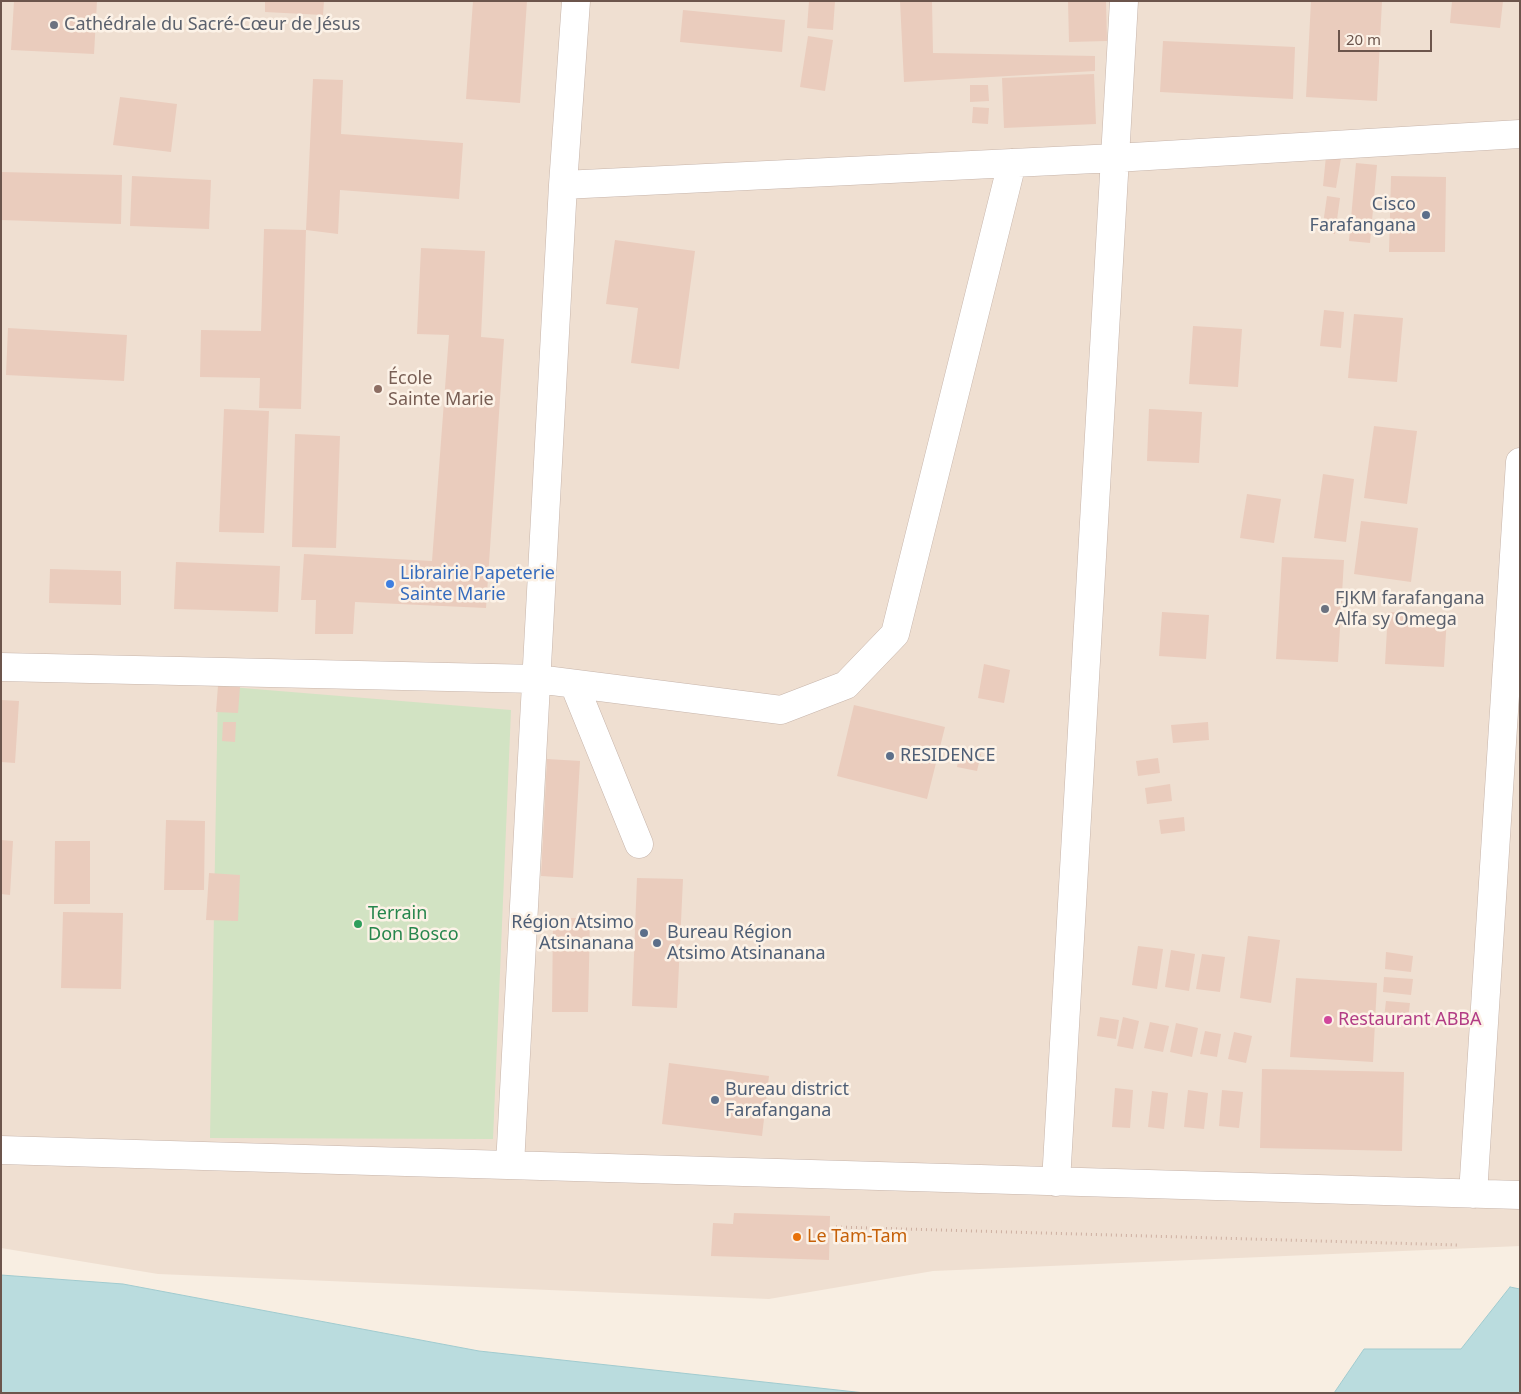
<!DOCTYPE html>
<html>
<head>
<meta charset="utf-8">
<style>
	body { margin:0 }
	#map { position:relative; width:1521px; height:1394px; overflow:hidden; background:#f8eee2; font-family:"Noto Sans",sans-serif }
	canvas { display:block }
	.frame { position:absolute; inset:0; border:2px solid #6c554c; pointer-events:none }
	.scale { position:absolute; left:1338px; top:30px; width:94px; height:22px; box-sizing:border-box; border:2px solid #6c554c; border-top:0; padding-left:6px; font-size:15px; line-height:18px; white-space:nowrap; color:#6c554c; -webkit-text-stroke:4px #fcf2e7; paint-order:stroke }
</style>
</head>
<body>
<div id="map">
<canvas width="1521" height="1394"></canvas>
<div class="frame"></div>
<div class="scale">20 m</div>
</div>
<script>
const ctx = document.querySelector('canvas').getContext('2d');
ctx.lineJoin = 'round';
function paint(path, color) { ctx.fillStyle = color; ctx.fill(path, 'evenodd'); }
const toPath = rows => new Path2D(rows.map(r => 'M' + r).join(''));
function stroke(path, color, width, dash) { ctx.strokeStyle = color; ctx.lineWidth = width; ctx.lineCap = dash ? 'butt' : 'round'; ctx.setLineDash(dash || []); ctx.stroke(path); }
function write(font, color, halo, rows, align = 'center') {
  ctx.font = font + ' "Noto Sans",sans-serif'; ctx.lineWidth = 5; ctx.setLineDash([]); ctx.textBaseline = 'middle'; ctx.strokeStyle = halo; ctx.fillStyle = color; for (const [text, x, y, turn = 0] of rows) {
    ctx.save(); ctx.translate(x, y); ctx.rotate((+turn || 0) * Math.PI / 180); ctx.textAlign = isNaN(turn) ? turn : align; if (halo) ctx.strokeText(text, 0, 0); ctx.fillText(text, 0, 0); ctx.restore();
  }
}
const residential = toPath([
	[1,1,1520,1,1520,1246,933,1271,769,1299,158,1274,1,1248]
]);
const green = toPath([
	[218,686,511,710,493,1139,210,1138]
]);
const water = toPath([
	[1,1275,123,1284,479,1351,865,1393,1,1393,1,1275],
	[1510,1287,1520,1289,1520,1393,1334,1393,1364,1349,1461,1349,1510,1287]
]);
const building = toPath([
	[14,1,97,1,94,54,11,50],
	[265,1,324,1,323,15,265,12],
	[473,1,527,1,520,103,466,99],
	[809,1,835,1,833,30,807,28],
	[900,1,932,1,933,53,1095,56,1095,71,904,82],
	[1068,1,1106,1,1107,41,1069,42],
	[1311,1,1382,1,1377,101,1306,97],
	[1452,1,1503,1,1500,28,1450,23],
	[683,10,785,20,782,52,680,42],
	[808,36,833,40,825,91,800,87],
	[1163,41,1295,47,1293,99,1160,92],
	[1094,74,1096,124,1004,128,1002,78],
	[313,79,343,80,341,134,463,143,459,199,340,190,338,234,306,230],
	[970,85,988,85,989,101,970,102],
	[120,97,177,104,171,152,113,145],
	[973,107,989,108,988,124,972,123],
	[1326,156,1341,158,1336,188,1323,186],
	[1356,163,1377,165,1370,243,1349,241],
	[1,172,122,175,121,224,1,220],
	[132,176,211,180,209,229,130,226],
	[1391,176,1446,177,1445,252,1389,252],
	[1327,196,1340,198,1335,234,1322,231],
	[264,229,306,230,301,409,259,408,260,378,200,377,201,330,261,331],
	[615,240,695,251,679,369,631,363,638,308,606,304],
	[421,248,485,251,481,337,504,339,486,608,355,602,353,634,315,634,316,600,301,600,304,554,432,561,449,335,417,334],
	[1324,310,1344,312,1341,348,1320,346],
	[1354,314,1403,318,1397,382,1348,378],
	[1193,326,1242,329,1238,387,1189,384],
	[8,328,127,335,124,381,6,375],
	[224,409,269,411,264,533,219,532],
	[1149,409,1202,412,1199,463,1147,461],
	[1374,426,1417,431,1407,504,1364,498],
	[295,434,340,436,336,548,292,547],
	[1323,474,1354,479,1346,542,1314,538],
	[1247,494,1281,499,1274,543,1240,538],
	[1361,521,1418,528,1411,582,1354,574],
	[1282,557,1344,560,1338,662,1276,659],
	[176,562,280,566,278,612,174,609],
	[50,569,121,571,121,605,49,603],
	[1162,612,1209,615,1206,659,1159,656],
	[1388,612,1447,616,1444,667,1385,664],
	[984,664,1010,670,1004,703,978,698],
	[218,686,240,687,238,713,216,712],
	[1,700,19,701,15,763,1,762],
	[854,705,945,727,927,799,837,776],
	[223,722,236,722,235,742,222,741],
	[1208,722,1209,740,1173,743,1171,725],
	[960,750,981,754,977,771,957,767],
	[1158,758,1160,773,1138,776,1136,761],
	[547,759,580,761,573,878,541,876],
	[1170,784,1172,801,1147,804,1145,788],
	[1184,817,1185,831,1161,834,1159,820],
	[166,820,205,821,204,890,164,890],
	[1,840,13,841,10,895,1,894],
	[55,841,90,841,90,904,54,904],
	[209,873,240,875,238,921,206,920],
	[637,878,683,879,677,1008,632,1006],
	[63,912,123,913,121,989,61,988],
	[553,918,590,918,588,1012,552,1012],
	[1248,936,1280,940,1271,1003,1240,998],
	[1138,946,1163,949,1157,989,1132,985],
	[1171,950,1195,954,1189,991,1165,987],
	[1386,952,1413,956,1411,972,1385,969],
	[1202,954,1225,957,1220,992,1196,989],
	[1384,977,1413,979,1411,995,1383,992],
	[1296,978,1377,983,1373,1062,1290,1057],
	[1386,1001,1410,1003,1408,1020,1384,1018],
	[1100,1017,1119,1020,1116,1039,1097,1036],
	[1123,1017,1139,1021,1133,1049,1117,1046],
	[1150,1022,1169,1026,1163,1052,1144,1048],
	[1176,1023,1198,1028,1192,1057,1170,1052],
	[1205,1031,1221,1034,1217,1057,1200,1054],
	[1234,1032,1252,1036,1246,1063,1228,1059],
	[669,1063,769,1076,762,1136,662,1124],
	[1262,1069,1404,1072,1402,1151,1260,1148],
	[1115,1088,1133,1090,1130,1128,1112,1127],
	[1188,1090,1208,1093,1204,1129,1184,1127],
	[1222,1090,1243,1092,1239,1128,1219,1126],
	[1152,1091,1168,1093,1164,1129,1148,1127],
	[734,1213,830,1216,829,1260,711,1256,713,1223,733,1224]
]);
const path = toPath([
	[836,1227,1458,1245]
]);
const minor = toPath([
	[563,185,1115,158,1520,134],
	[1,667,537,679,781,710,846,685,895,634,1012,163],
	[574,684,639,844],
	[1,1150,1520,1195],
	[510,1165,563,185,576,1],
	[1056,1182,1124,1],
	[1473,1194,1520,462]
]);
const markers = [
	[54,25,5,"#6b7280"],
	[1426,215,5,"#5c6f8a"],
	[378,389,5,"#8d6e63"],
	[390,584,5,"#3f7fe0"],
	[1325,609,5,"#6b7280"],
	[890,756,5,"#5c6f8a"],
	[358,924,5,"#2e9e5b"],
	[644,933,5,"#5c6f8a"],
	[657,943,5,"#5c6f8a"],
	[1328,1020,5,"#d1479c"],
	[715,1100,5,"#5c6f8a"],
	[797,1237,5,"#e8710a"]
];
const worshipNames = [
	["Cathédrale du Sacré-Cœur de Jésus",64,25],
	["FJKM farafangana",1335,599],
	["Alfa sy Omega",1335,620]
];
const serviceNames = [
	["Cisco",1416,205,"right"],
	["Farafangana",1416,226,"right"],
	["RESIDENCE",900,756],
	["Région Atsimo",634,923,"right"],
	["Atsinanana",634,944,"right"],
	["Bureau Région",667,933],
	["Atsimo Atsinanana",667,954],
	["Bureau district",725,1090],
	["Farafangana",725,1111]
];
const educationNames = [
	["École",388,379],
	["Sainte Marie",388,400]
];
const shopNames = [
	["Librairie Papeterie",400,574],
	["Sainte Marie",400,595]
];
const leisureNames = [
	["Terrain",368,914],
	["Don Bosco",368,935]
];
const hotelNames = [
	["Restaurant ABBA",1338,1020]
];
const foodNames = [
	["Le Tam-Tam",807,1237]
];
paint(residential, '#efdfd1');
paint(green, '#d2e3c3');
paint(water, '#badcde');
stroke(water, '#a1cbcf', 1);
paint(building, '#eaccbd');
stroke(minor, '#c7b5ab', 29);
stroke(path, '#ceafa1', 3, [1, 4]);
stroke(minor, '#fff', 28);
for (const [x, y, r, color] of markers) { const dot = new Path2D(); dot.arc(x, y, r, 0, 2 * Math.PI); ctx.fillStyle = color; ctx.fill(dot); stroke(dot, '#fcf2e7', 2); }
write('18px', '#5b616d', '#fcf2e7', worshipNames, 'left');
write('18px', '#4e5e75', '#fcf2e7', serviceNames, 'left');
write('18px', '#785e54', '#fcf2e7', educationNames, 'left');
write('18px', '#366cbe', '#fcf2e7', shopNames, 'left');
write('18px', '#27864d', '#fcf2e7', leisureNames, 'left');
write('18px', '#b23c85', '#fcf2e7', hotelNames, 'left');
write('18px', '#c56008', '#fcf2e7', foodNames, 'left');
</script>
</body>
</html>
